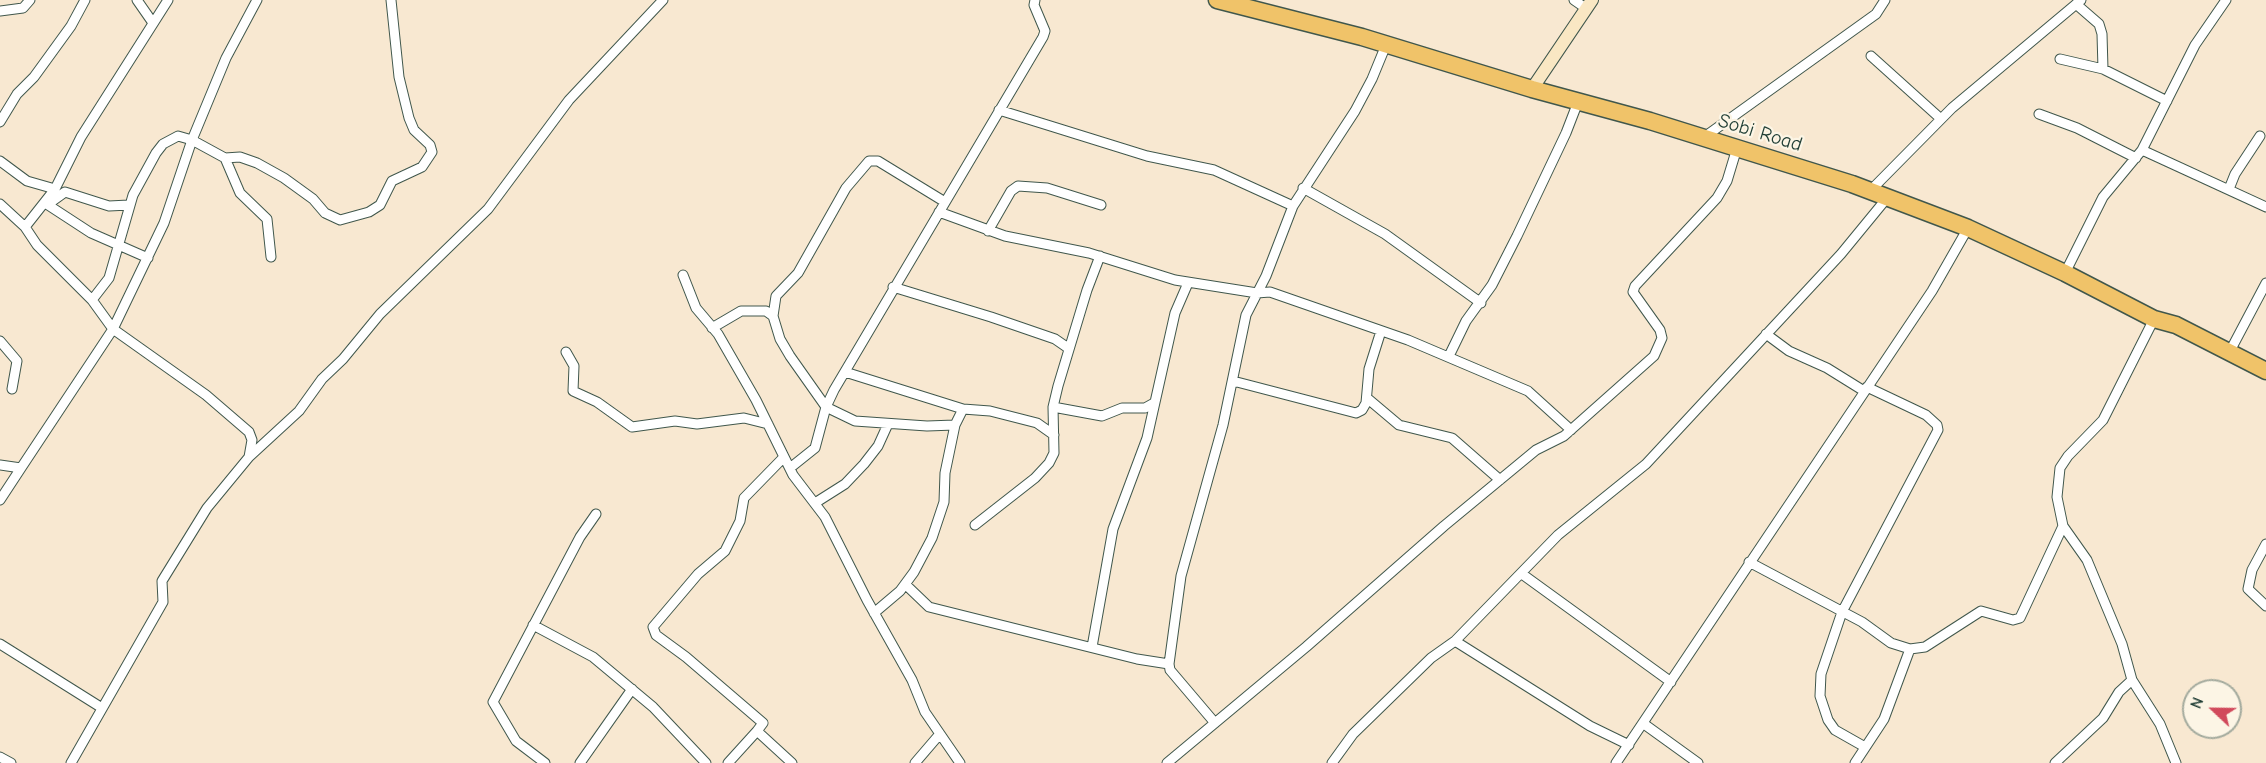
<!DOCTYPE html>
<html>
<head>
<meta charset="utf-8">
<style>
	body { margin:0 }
	#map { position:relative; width:2266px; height:763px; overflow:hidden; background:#f8e8d1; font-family:"Comic Neue",sans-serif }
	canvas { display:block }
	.north { position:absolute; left:2182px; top:679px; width:60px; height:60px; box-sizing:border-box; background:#fcf5e5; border:2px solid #a4ab9e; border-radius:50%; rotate:292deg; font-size:16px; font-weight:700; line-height:24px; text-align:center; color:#1f3d34 }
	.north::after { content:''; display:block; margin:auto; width:21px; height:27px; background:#d1495b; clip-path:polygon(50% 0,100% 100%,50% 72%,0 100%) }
</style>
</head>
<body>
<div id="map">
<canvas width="2266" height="763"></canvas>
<div class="north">N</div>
</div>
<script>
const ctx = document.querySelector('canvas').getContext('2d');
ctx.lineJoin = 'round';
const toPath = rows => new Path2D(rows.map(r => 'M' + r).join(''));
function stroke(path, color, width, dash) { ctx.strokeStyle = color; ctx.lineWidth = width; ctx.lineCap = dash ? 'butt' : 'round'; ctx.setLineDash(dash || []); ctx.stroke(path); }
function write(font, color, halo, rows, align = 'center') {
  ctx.font = font + ' "Comic Neue",sans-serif'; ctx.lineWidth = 4.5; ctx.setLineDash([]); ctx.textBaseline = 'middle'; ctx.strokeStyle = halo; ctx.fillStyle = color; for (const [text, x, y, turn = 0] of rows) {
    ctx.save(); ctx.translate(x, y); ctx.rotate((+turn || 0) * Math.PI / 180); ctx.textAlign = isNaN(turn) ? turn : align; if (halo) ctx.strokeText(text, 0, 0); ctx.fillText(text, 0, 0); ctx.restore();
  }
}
const street = toPath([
	[137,0,153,23],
	[1574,0,1587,9],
	[2076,4,2099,24,2102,34,2103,69],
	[0,11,23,8,30,0],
	[1871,56,1941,119],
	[2060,59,2103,69,2167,101],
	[999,110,1147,156,1214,170,1293,206],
	[2039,114,2077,128,2136,158],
	[0,122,17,94,34,77,71,26,85,0],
	[1703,138,1876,14,1885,0],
	[2142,150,2266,207],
	[225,158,240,157,257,163,284,178,313,199,325,213,340,220,369,212,380,205,392,181,422,167,432,152,430,145,414,130,409,118,399,77,391,0],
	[0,161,27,181,55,189],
	[1303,188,1385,234,1481,303],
	[2229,189,2235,174,2260,136],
	[1870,191,1952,108,2081,0],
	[51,202,65,192,109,206,129,205],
	[945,202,878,161,869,161,846,188,798,273,776,296,773,316,780,339,790,356,826,407,855,421,927,426,955,425],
	[45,203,91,233,148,258],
	[0,204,25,227,37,245,92,300,113,329,206,395,249,432,252,440,249,457],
	[939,212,1005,236,1089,253,1175,280,1257,293,1270,292,1408,340,1528,391,1571,430],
	[25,227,55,189,81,137,168,0],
	[988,231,1011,191,1018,186,1047,188,1101,205],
	[2065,273,2103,197,2142,150,2195,45,2226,0],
	[683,275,696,308,718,334,756,400,793,475,825,517,867,600,912,680,925,712,960,763],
	[893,287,991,317,1055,339,1068,348],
	[92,300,109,278,133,195,156,153,163,144,178,136,192,140,225,158,240,193,267,219,271,257],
	[2154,319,2103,420,2068,456,2060,468,2057,497,2063,526,2087,560,2122,644,2132,680,2160,724,2176,763],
	[712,328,741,311,766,311,773,316],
	[1766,334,1789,351,1827,368,1864,391],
	[0,341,17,361,12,389],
	[566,352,574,366,573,391,597,402,632,427,675,421,697,424,744,418,768,424],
	[2229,353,2266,283],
	[1449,356,1466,321,1492,285,1517,236,1566,133,1578,102],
	[845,372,963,409,990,411,1037,423,1054,435],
	[1233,381,1356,413,1362,410,1366,403,1369,369,1381,331],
	[1367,398,1399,425,1452,438,1500,480],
	[1053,407,1102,416,1122,408,1145,408,1154,403],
	[784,457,744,498,740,521,725,551,698,574,653,627,656,635,686,657,763,723,757,731,792,763],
	[0,465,21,468,113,329,164,223,192,140,226,58,257,0],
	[790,468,815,448,826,407,834,390,1043,37,1045,31,1034,5,1035,0],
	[0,500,21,468],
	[815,503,845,484,864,464,878,446,888,424],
	[975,525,1035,478,1049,463,1054,453,1053,407,1058,386,1087,290,1100,256],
	[2266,544,2252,570,2248,589,2266,606],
	[1749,562,1862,622,1891,643,1910,649,1925,647,1981,611,2013,620,2020,618,2063,526],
	[1522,574,1671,682],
	[905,584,929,607,1137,659,1169,664],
	[874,613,900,591,914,572,932,538,944,502,945,473,955,425,963,409],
	[533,625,593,657,653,707,706,763],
	[1455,641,1590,726,1629,745],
	[0,644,102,708],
	[1092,647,1113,529,1147,438,1175,313,1188,283],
	[1215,723,1170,670,1169,664,1181,576,1223,425,1246,315,1266,276,1293,206,1355,111,1372,79,1386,45],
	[1644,724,1698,763],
	[1865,747,1835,730,1828,720,1820,696,1821,674,1842,612,1938,430,1937,425,1926,415,1867,387],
	[0,757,11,763],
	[71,763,163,602,162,581,207,508,249,457,299,411,322,379,343,359,380,314,488,209,569,100,663,0],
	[545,763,516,741,493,702,580,537,596,514],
	[580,763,632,689],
	[728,763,757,731],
	[915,763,939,735],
	[1167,763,1306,647,1444,526,1536,450,1564,436,1654,356,1662,338,1660,330,1633,292,1635,286,1717,198,1727,181,1737,148],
	[1332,763,1353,734,1431,658,1455,641,1558,535,1646,464,1841,254,1887,198],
	[1616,763,1932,291,1968,228],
	[1855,763,1884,719,1910,649],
	[2055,763,2103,718,2119,692,2132,680]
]);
const secondary = toPath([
	[1532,89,1592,0]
]);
const highway = toPath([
	[1217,0,1362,37,1532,89,1650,121,1852,184,1968,228,2065,273,2154,319,2176,325,2266,371]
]);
const streetNames = [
	["Sobi Road",1760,133,17]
];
stroke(street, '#40574c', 11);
stroke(secondary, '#40574c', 14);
stroke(highway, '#40574c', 19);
stroke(street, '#fff', 9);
stroke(secondary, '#f9e7c3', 12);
stroke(highway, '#f0c369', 16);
write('20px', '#1f3d34', '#fcf5e5', streetNames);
</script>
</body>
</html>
